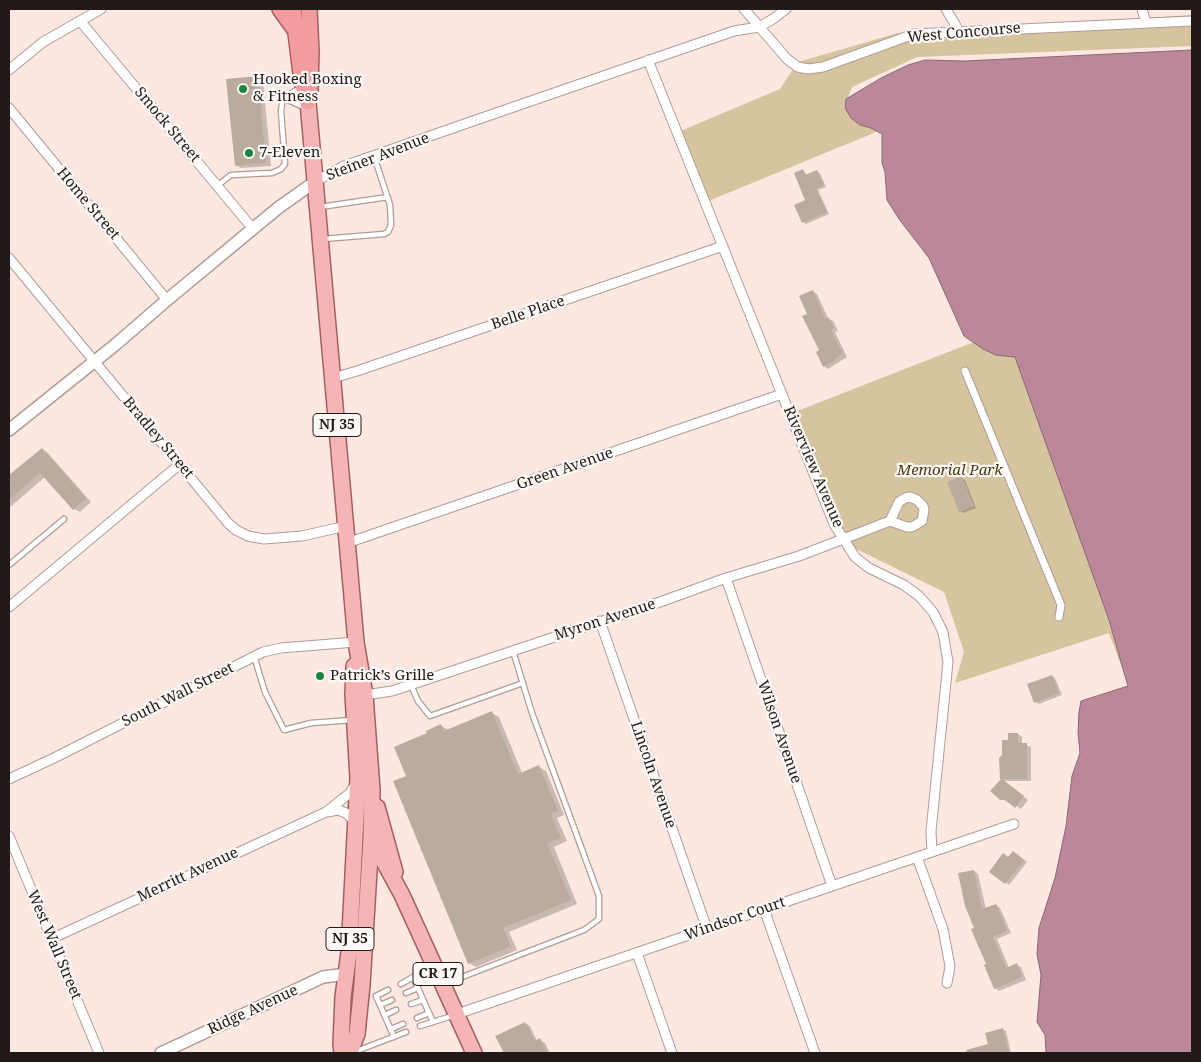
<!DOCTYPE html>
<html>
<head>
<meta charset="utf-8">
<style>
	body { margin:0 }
	#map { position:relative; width:1201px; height:1062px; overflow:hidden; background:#fce8e0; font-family:"Noto Serif",serif }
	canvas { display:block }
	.frame { position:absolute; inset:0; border:10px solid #211a18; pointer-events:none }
</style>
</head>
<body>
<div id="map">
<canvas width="1201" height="1062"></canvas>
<div class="frame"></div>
</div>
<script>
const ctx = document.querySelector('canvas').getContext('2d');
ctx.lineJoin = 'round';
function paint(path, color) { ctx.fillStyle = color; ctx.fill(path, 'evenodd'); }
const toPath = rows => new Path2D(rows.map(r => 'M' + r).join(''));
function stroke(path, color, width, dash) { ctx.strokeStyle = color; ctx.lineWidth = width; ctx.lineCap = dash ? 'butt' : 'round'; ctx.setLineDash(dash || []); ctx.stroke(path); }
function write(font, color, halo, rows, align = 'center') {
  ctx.font = font + ' "Noto Serif",serif'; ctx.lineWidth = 4.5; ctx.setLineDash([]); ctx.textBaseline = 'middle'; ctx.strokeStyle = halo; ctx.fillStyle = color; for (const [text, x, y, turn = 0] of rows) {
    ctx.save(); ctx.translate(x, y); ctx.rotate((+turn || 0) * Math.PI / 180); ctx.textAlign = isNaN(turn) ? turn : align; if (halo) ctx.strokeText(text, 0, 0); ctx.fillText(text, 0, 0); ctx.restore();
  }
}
const green = toPath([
	[1192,15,1192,46,917,57,852,87,844,107,862,124,886,128,706,202,678,132,780,89,798,62,898,33],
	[979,340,1024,349,1123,614,1127,682,1109,633,955,683,964,652,944,592,846,544,792,413]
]);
const water = toPath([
	[1192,50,1192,1053,1046,1053,1045,1035,1037,1022,1041,975,1037,954,1039,928,1055,878,1066,826,1072,776,1080,753,1078,733,1079,712,1081,701,1128,686,1109,620,1015,357,996,355,983,349,964,336,929,258,899,219,887,200,885,172,882,163,882,134,871,128,860,125,851,118,845,108,846,99,881,78,908,65,925,60,965,61,1192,50]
]);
const shadow = toPath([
	[258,77,263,80,271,166,241,168,236,165],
	[803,170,807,175,817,171,820,173,826,187,818,190,829,214,806,224,803,222,807,201],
	[813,292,817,294,828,318,833,321,838,331,835,332,847,357,828,369,824,366,808,314],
	[42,449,48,453,91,502,80,512,74,509,45,477,9,508,9,478],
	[962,478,965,480,976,508,963,513,960,511],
	[1052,676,1055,678,1062,695,1039,704,1035,702],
	[492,713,499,717,522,773,539,767,546,771,564,815,557,818,567,841,554,847,577,904,509,932,517,950,476,967,469,963,407,776,428,734,441,726,449,730],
	[1018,734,1022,737,1022,744,1031,747,1031,781,1004,781,1028,800,1021,809,1010,802,1001,799,992,791,1002,779,1001,778,1009,742],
	[1017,854,1027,862,1009,885,991,872],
	[974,871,978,874,986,909,996,905,1000,908,1011,933,997,939,1009,968,1017,965,1021,967,1026,980,999,991,995,988,976,929],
	[525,1023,530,1026,537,1041,540,1040,545,1043,550,1053,505,1053,497,1037],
	[1003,1030,1006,1031,1011,1053,983,1053,982,1047,990,1045]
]);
const building = toPath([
	[258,76,266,163,235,166,226,79],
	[803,169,805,175,817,170,824,185,816,189,827,212,802,223,794,205,805,200,794,173],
	[813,290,825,319,828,317,834,328,831,330,843,354,834,359,835,361,823,367,816,352,819,350,802,316,807,314,799,296],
	[42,448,86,498,73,510,40,473,9,500,9,475],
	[962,476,974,506,959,512,947,482],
	[1052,675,1059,693,1034,703,1027,684],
	[492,711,518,774,539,765,558,811,551,814,561,838,547,843,571,900,503,928,511,946,468,964,393,781,406,776,394,747,427,733,426,731,441,724,444,731],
	[1008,733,1018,733,1018,743,1027,743,1027,779,1002,779,1024,796,1015,808,1005,800,1000,800,990,791,1001,779,1000,779,999,758,1002,755,1002,740,1008,740],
	[1013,851,1024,860,1005,884,989,872,1003,853,1008,857],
	[974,870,982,909,996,904,1007,931,993,937,1006,968,1017,963,1022,977,994,989,984,965,986,964,971,929,974,928,965,906,958,873],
	[525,1022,535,1041,540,1038,547,1053,504,1053,495,1036],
	[1003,1028,1009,1053,967,1053,966,1050,988,1044,985,1033]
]);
const service = toPath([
	[300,88,283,98,306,108],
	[217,186,231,175,272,173,281,169,285,164,281,111,283,98],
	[320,207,388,197],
	[323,239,384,234,388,232,391,225,390,205,374,156],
	[9,565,64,519],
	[254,656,265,692,284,730,311,723,352,720],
	[411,685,418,701,430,716,523,683],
	[413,977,433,1022],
	[401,984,432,966],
	[444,984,584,930,599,919,599,896,532,713,513,651],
	[388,990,376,996,394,1037],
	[406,993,418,988],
	[411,1004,423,1000],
	[380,1005,392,1000],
	[385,1015,396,1010],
	[417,1018,429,1013],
	[420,1026,455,1015],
	[391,1029,403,1024],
	[354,1052,406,1032]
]);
const pedestrian = toPath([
	[965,371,1061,605,1059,617]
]);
const minor = toPath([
	[744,9,787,59,798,67,808,69,823,67,914,34,1192,21],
	[946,9,959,31],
	[1142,9,1146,23],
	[81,22,253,229],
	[648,60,834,524,855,557,869,568,904,585,919,596,933,612,943,632,948,662,931,831,932,852],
	[9,70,43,42,101,9],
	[9,108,167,300],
	[316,181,344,166,499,112,734,31,759,27,773,19,786,9],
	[9,258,228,523,236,530,248,536,264,539,302,536,346,526],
	[333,378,357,371,723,246],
	[910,497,917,500,923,506,924,510,922,521,912,527,907,527,890,521,899,502,905,498,910,497],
	[347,543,782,394],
	[726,578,832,886],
	[9,607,180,464],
	[600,621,707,929],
	[365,695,392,691,660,602,726,578,799,556,890,521],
	[9,779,54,758,263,652,281,648,356,642],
	[327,812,338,810,346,813,356,823],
	[9,836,99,1053],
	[917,857,943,929,950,966,947,983],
	[764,909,815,1053],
	[51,939,326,812,350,793,356,783],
	[637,953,672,1053],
	[457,1014,1014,824]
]);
const tertiary = toPath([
	[9,430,115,345,167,300,278,208,316,181],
	[161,1053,323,977,347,974]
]);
const primary = toPath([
	[308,102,356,642,365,695,372,790,371,839,362,985,357,1034,350,1053],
	[377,807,395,872],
	[372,840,402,895,474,1053],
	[342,1053,341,1044,343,997,349,952,358,778,353,695,354,666]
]);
const trunk = toPath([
	[280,9,295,30],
	[293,9,302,82,308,102],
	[309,9,311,52,310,90]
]);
const markers = [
	[243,89,5,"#19863e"],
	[249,153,5,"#19863e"],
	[320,676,5,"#19863e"]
];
const shields = [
	[337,425,48],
	[350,939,48],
	[438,974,50]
];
const shieldNames = [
	["NJ 35",337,425],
	["NJ 35",350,939],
	["CR 17",438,974]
];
const streetNames = [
	["West Concourse",964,33,-5],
	["Smock Street",167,125,50],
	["Steiner Avenue",378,157,-21],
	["Home Street",88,204,50],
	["Belle Place",528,313,-19],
	["Bradley Street",158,438,50],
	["Riverview Avenue",813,467,67],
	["Green Avenue",565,469,-19],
	["Myron Avenue",605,620,-18],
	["South Wall Street",178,695,-27],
	["Wilson Avenue",779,732,71],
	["Lincoln Avenue",653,775,71],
	["Merritt Avenue",188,875,-25],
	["Windsor Court",735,919,-19],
	["West Wall Street",54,945,67],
	["Ridge Avenue",253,1010,-25]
];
const poiNames = [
	["Hooked Boxing",253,80],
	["& Fitness",253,97],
	["7-Eleven",259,153],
	["Patrick’s Grille",330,676]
];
const parkNames = [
	["Memorial Park",950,471]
];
paint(green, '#d6c49f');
paint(water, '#b89');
stroke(water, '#8d6772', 1);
paint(shadow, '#0003');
paint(building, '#baab9f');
stroke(service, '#af9c96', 7);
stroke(pedestrian, '#af9c96', 9);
stroke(minor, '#af9c96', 11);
stroke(tertiary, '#af9c96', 14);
stroke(primary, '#a65f60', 18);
stroke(trunk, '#a65f60', 18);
stroke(service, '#fff', 4.5);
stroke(pedestrian, '#fff', 7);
stroke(minor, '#fff', 9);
stroke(tertiary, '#fff', 11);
stroke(primary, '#f5b5b7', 15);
stroke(trunk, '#f29c9f', 15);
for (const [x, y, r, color] of markers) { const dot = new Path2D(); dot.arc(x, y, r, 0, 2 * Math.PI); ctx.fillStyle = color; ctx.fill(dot); stroke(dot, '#fdf9f7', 2); }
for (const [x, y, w] of shields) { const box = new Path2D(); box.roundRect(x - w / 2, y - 11.5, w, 23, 4); ctx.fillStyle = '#fdf9f7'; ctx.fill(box); stroke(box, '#211a18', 1); }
write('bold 14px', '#211a18', null, shieldNames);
write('15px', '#211a18', '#fdf9f7', streetNames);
write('15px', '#211a18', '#fdf9f7', poiNames, 'left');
write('italic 15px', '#4a3915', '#fdf9f7', parkNames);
</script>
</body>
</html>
